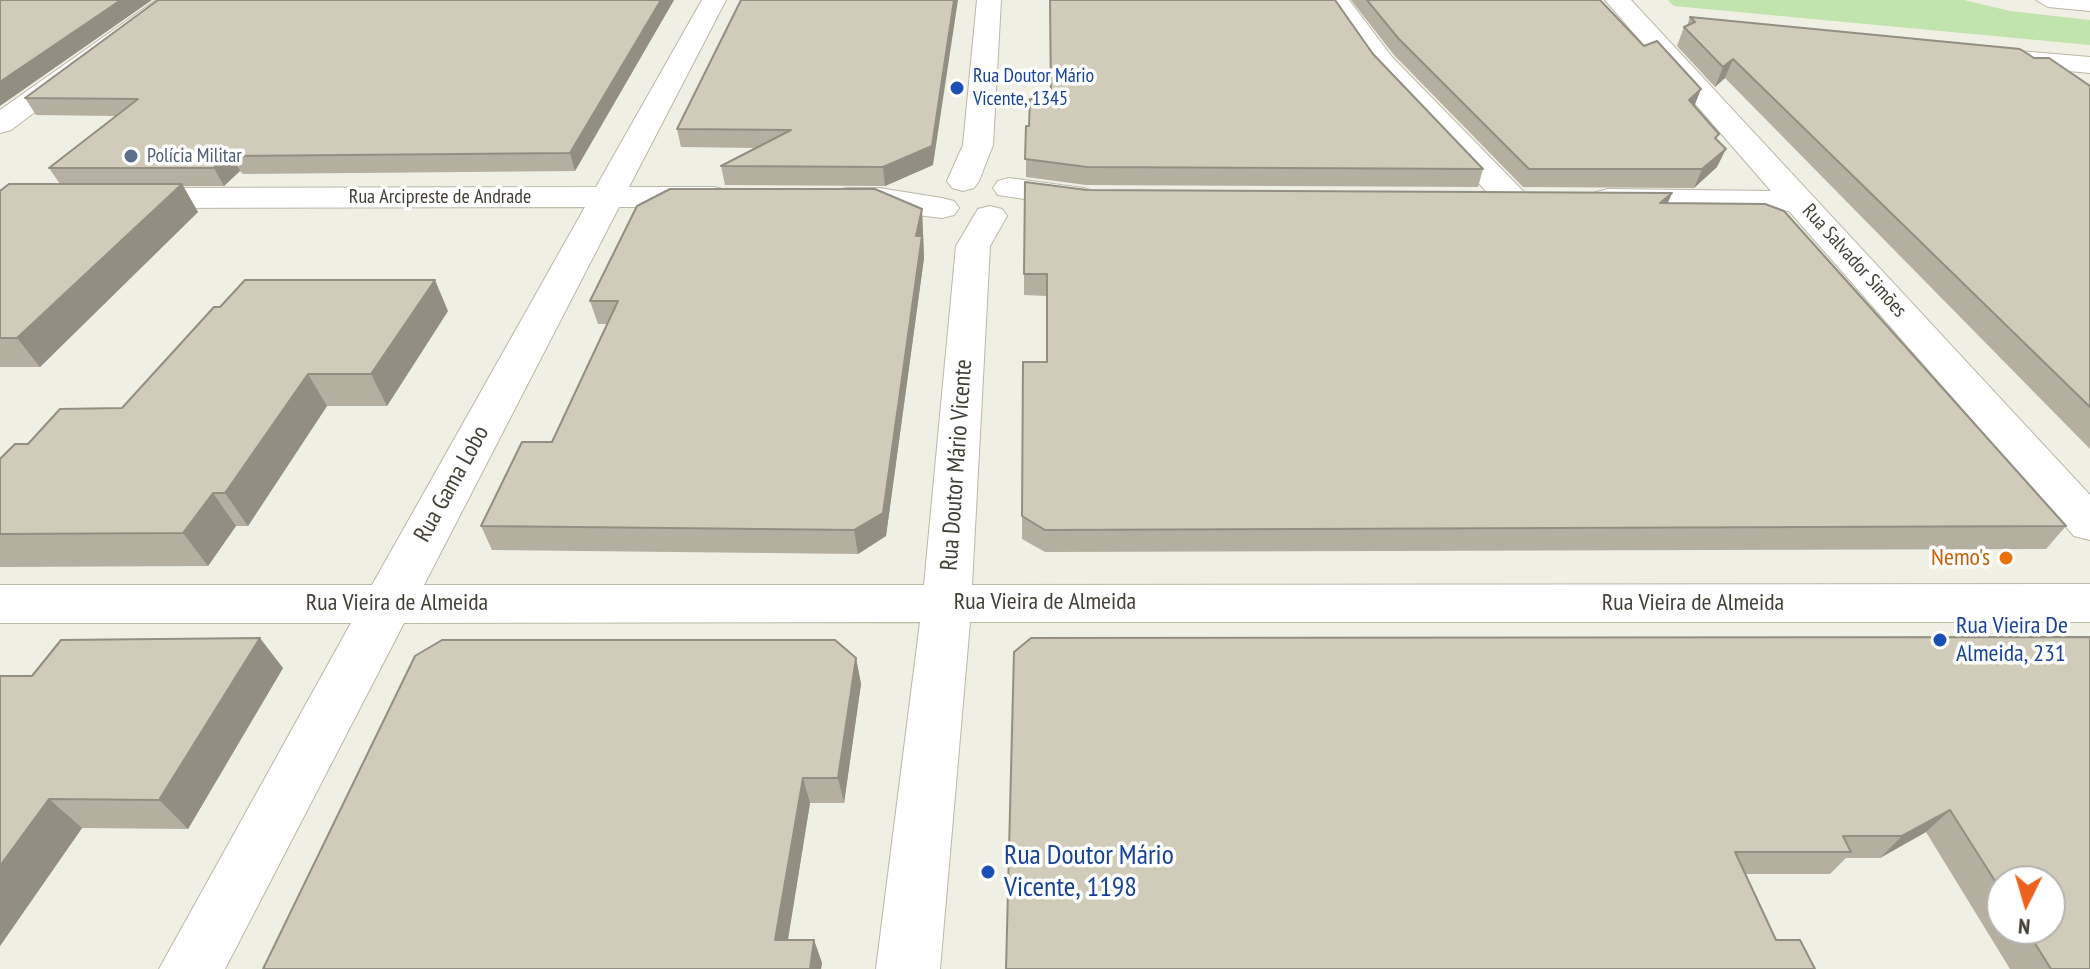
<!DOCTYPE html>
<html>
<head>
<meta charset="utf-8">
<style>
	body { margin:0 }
	#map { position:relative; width:2090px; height:969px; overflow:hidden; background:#f0efe3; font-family:"PT Sans Narrow",sans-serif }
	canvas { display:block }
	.north { position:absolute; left:1986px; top:865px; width:80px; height:80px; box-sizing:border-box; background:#fff; border:2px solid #b3b2ae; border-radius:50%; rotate:185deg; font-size:22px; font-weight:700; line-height:32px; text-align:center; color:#423f34 }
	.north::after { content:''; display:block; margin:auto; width:28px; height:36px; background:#ed611d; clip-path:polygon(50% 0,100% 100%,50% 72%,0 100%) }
</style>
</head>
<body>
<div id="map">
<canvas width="2090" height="969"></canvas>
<div class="north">N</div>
</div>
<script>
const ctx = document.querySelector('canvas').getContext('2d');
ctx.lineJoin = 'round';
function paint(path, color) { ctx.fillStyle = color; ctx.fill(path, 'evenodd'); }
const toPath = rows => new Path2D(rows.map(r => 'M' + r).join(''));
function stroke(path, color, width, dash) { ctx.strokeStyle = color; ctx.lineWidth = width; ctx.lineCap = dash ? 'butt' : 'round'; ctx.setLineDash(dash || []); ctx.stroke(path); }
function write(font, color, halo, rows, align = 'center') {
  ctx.font = font + ' "PT Sans Narrow",sans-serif'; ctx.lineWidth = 7; ctx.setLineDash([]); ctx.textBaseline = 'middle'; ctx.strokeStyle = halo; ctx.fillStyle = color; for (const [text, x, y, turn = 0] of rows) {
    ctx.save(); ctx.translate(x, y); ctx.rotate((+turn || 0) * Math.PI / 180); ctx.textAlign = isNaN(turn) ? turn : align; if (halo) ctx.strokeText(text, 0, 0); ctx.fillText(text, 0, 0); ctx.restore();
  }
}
const green = toPath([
	[1668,0,1964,0,2010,11,2090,20,2090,45,1674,6]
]);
const street = toPath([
	[156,0,184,0,11,130,0,133,0,110,156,0],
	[702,0,726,0,629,187,714,187,726,190,730,197,726,204,714,207,619,207,424,585,924,585,956,246,978,209,990,206,1002,209,1007,216,990,246,972,585,2090,584,2090,622,970,622,940,969,876,969,920,622,404,623,225,969,159,969,351,623,0,623,0,585,372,585,585,207,130,208,118,205,114,198,118,191,130,188,596,187,702,0],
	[977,0,1001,0,993,145,979,181,974,188,963,191,952,188,947,181,963,145,977,0],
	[1324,0,1349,0,1392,57,1523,191,1527,198,1523,205,1511,208,1499,205,1372,69,1324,0],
	[1605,0,1631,0,2090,495,2090,540,2074,536,1789,211,1596,206,1592,199,1596,192,1608,189,1771,191,1605,0],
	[2036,0,2090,0,2090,11,2048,7,2036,0],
	[1996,49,2090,57,2090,73,1986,63,1982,57,1986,51,1996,49],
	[1009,178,1083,188,1095,191,1099,198,1095,205,1083,208,998,195,993,188,998,181,1009,178],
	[846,188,879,188,942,198,954,201,959,208,954,215,942,218,834,205,830,198,834,191,846,188]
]);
const wall = toPath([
	[674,0,575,171,243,174,240,171,224,186,183,186,198,212,40,367,0,367,0,191,60,184,49,168,116,116,36,115,25,98],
	[741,0,933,165,885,186,725,185,721,166,756,148,681,147,677,129],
	[1351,0,1600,0,1644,46,1701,89,1694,105,1717,140,1717,167,1694,188,1523,187,1394,55],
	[1690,17,2034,58,2090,86,2090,449,1725,78,1715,87,1677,46,1684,27,1687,26],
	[1373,54,1483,169,1478,187,1086,185,1026,177,1026,126],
	[1087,190,1672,193,1668,203,2066,526,2046,549,1045,552,1022,539,1022,516,1047,362,1047,296,1024,295,1024,274],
	[922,209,924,258,886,536,858,554,492,550,481,526,552,442,607,324,598,324,590,301],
	[448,311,387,406,327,406,248,526,236,526,208,566,0,567,0,459,28,444,122,408],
	[2090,637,2090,969,2010,969,1926,832,1880,858,1846,858,1830,874,1745,874,1776,940,1006,969],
	[2002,881,2050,929,2002,929],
	[856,658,861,684,844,803,810,803,788,940,814,940,822,963,821,969,263,969],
	[283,668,188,829,82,828,0,946,0,676]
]);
const shadedWall = toPath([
	[121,0,152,0,0,106,0,82],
	[661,0,674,0,575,171,570,153],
	[954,0,958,0,933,165,885,186,883,167],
	[1733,59,1725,78,1715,87,1723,67],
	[1701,89,1694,107,1689,100],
	[1726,149,1717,167,1694,188,1702,169],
	[230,153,240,171,224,186,214,168],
	[182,184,198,212,40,367,17,338],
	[1672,193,1663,213,1660,203],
	[922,209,924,258,886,536,858,554,854,530],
	[435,280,448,311,387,406,371,374],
	[308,374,327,406,248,526,225,493],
	[213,493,236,526,208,566,183,533],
	[260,638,283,668,188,829,159,800],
	[856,658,861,684,844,803,838,778],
	[803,778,810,803,784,963,775,940],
	[49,799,82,828,0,946,0,866],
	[1950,810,1926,832,1880,858,1902,836],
	[814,940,822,963,821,969,810,969]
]);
const building = toPath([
	[0,0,121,0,0,82,0,0],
	[158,0,661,0,570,153,233,156,230,153,214,168,49,168,138,99,25,98,158,0],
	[741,0,954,0,932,146,883,167,721,166,791,130,677,129,741,0],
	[1050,0,1335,0,1373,54,1483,169,1087,167,1025,159,1026,126,1029,126,1030,99,1051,99,1050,0],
	[1367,0,1600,0,1644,46,1657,41,1701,89,1689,100,1719,134,1715,138,1726,149,1702,169,1529,169,1398,38,1367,0],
	[1690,17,2020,49,2034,58,2049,58,2090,86,2090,407,1733,59,1723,67,1684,27,1695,22,1690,17],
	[1025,182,1087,190,1672,193,1660,203,1765,204,1784,211,2066,526,1045,530,1022,516,1023,362,1047,362,1047,274,1024,274,1025,182],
	[9,184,182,184,17,338,0,338,0,191,9,184],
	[670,189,875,189,922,209,916,236,922,236,883,513,854,530,481,526,522,442,552,442,618,301,590,301,637,206,670,189],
	[245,280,435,280,371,374,308,374,225,493,213,493,183,533,0,534,0,459,15,444,28,444,60,409,122,408,214,307,220,307,245,280],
	[2090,637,2090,969,2051,969,2026,929,2050,929,2050,881,2002,881,2002,892,1950,810,1902,836,1843,836,1851,852,1735,852,1776,940,1800,940,1815,969,1006,969,1014,652,1031,638,2090,637],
	[260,638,159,800,49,799,0,866,0,676,32,676,61,640,260,638],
	[442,640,835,640,856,658,838,778,803,778,775,940,814,940,810,969,263,969,415,656,442,640]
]);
const markers = [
	[957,88,8,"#1a4fb4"],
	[131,156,8,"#5c6f8a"],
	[2006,558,8,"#e8710a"],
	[1940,640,8,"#1a4fb4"],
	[988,872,8,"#1a4fb4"]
];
const farTransitnames = [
	["Rua Doutor Mário",973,76],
	["Vicente, 1345",973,99]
];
const farServicenames = [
	["Polícia Militar",147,156]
];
const farStreetnames = [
	["Rua Arcipreste de Andrade",440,197],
	["Rua Salvador Simões",1854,261,48]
];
const streetNames = [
	["Rua Doutor Mário Vicente",957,465,-86],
	["Rua Gama Lobo",452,484,-61],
	["Rua Vieira de Almeida",1045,602],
	["Rua Vieira de Almeida",397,603],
	["Rua Vieira de Almeida",1693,603]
];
const foodNames = [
	["Nemo's",1990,558]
];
const transitNames = [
	["Rua Vieira De",1956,626],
	["Almeida, 231",1956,654]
];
const nearTransitnames = [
	["Rua Doutor Mário",1004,856],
	["Vicente, 1198",1004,888]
];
paint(green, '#c1e3ad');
stroke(street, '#bbb8a6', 2);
paint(street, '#fff');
paint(wall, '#b4af9f');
paint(shadedWall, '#928f82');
paint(building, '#d1ccb9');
stroke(building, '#928f82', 2);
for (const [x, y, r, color] of markers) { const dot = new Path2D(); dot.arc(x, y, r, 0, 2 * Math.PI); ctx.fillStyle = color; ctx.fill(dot); stroke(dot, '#fff', 3); }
write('20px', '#164399', '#fff', farTransitnames, 'left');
write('20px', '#4e5e75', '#fff', farServicenames, 'left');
write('20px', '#423f34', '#fff', farStreetnames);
write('24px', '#423f34', '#fff', streetNames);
write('24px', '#c56008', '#fff', foodNames, 'right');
write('24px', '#164399', '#fff', transitNames, 'left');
write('28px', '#164399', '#fff', nearTransitnames, 'left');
</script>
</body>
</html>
